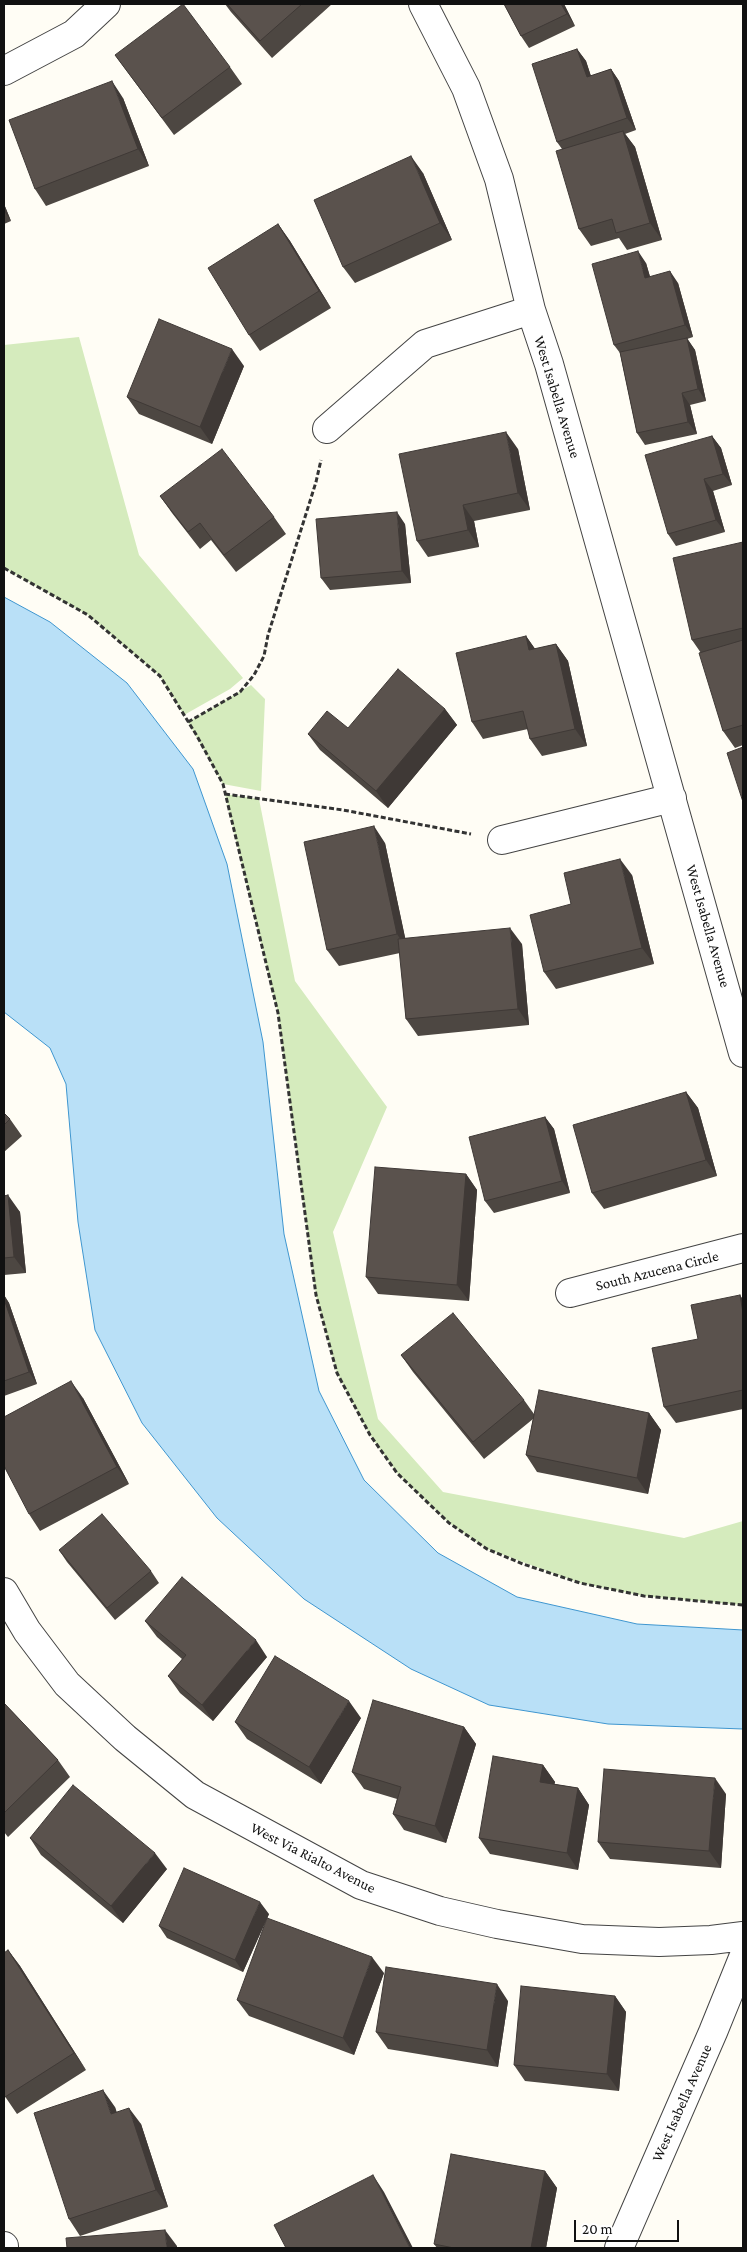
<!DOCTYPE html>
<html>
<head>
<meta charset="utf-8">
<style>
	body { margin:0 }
	#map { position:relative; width:747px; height:2252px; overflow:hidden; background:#fffdf5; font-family:"Crimson Pro",serif }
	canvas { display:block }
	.frame { position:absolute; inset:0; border:5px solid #111; pointer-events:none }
	.scale { position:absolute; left:574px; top:2220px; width:105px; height:22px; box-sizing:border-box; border:2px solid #111; border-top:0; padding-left:6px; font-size:15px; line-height:18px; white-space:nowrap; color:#111; -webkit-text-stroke:4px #fff; paint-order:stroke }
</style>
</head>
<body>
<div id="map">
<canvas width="747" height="2252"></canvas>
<div class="frame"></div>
<div class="scale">20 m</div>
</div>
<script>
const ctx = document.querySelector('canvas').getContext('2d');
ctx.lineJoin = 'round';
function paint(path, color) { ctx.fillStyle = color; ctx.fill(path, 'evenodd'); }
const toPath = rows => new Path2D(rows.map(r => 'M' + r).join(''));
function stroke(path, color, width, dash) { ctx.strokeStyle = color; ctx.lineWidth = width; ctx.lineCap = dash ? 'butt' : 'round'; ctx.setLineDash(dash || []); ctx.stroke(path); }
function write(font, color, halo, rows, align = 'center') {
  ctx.font = font + ' "Crimson Pro",serif'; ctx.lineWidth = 5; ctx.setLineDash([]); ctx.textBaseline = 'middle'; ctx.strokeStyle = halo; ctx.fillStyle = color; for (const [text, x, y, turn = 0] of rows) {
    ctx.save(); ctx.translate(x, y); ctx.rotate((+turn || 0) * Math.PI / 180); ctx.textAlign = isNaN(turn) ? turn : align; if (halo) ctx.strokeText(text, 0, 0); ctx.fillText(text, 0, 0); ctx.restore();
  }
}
const green = toPath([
	[79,337,139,555,243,678,230,689,184,715,160,676,88,615,4,568,4,345],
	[251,685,265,699,261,791,223,784,188,722],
	[225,794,259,799,295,981,387,1107,333,1232,378,1419,443,1492,684,1538,743,1521,743,1605,644,1596,580,1583,487,1549,449,1523,397,1473,370,1435,337,1373,316,1295,278,1013]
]);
const water = toPath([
	[4,597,50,622,127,683,193,769,227,864,263,1042,284,1234,319,1391,364,1480,438,1553,517,1597,637,1624,743,1630,743,1729,608,1724,489,1705,411,1669,304,1599,217,1518,142,1423,95,1330,78,1222,66,1084,50,1048,4,1012,4,597]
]);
const path = toPath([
	[4,568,88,615,160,676,197,736,223,784,278,1013,316,1295,337,1373,370,1435,397,1473,449,1523,487,1549,523,1564,580,1583,644,1596,743,1605],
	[188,722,240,692,254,675,264,656,268,635,316,482,321,460],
	[225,794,343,810,471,834]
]);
const minor = toPath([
	[423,4,466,88,499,179,531,310,549,364,743,1053],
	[4,71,74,34,106,4],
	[327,429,425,344,531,310],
	[502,840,672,798],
	[570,1293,743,1248],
	[4,1592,27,1631,67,1684,125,1738,195,1795,361,1885,440,1911,497,1924,582,1939,659,1942,711,1940,743,1936],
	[4,2246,4,2248],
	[619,2248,713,2032,743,1958]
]);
const wall = toPath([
	[225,4,332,4,272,58,231,12],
	[504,4,564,4,575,26,529,48,521,36],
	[577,49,586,61,591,76,611,69,619,81,636,130,625,134,635,147,662,240,627,250,619,238,591,246,579,229,562,149,557,142],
	[115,55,230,67,242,84,174,135],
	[123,98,149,166,46,206,35,189],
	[423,173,452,240,355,283,343,267],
	[4,204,11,221,4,224],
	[278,224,290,241,331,308,260,351,249,335],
	[646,263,650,277,678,283,693,337,687,339,695,350,706,401,690,405,697,434,645,445,637,433,620,353,614,345],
	[244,366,212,444,139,414,127,397],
	[712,436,721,448,732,485,713,491,725,532,676,546,668,534],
	[518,449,530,510,474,521,479,547,428,557,417,541],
	[160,496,274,517,286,534,236,572,211,540,200,549,172,513],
	[405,524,411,583,330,590,321,578],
	[743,542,743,745,735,748,723,731,701,653,692,640],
	[526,636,535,649,556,644,568,661,587,746,542,756,530,739,528,729,483,739,472,722],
	[445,709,457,725,388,808,320,750,308,734,348,728],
	[385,843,405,938,522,944,529,1025,418,1036,406,1019,400,953,339,966,327,950],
	[632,875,654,964,556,989,544,972,571,904],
	[686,1092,698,1108,717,1176,604,1209,592,1193],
	[4,1113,10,1119,22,1136,4,1152],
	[545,1117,554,1129,570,1193,494,1213,485,1201],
	[466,1174,477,1190,469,1301,378,1294,366,1277],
	[4,1193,4,1196,20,1212,26,1273,4,1275],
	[4,1295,9,1303,37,1384,4,1396],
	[740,1295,743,1300,743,1409,676,1423,664,1407,698,1339],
	[401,1355,524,1400,534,1414,649,1413,661,1430,648,1494,537,1472,526,1455,533,1419,484,1459,413,1372],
	[83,1398,129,1484,40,1531,29,1514],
	[59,1550,151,1571,159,1583,115,1620,67,1562],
	[145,1621,267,1657,213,1721,180,1693,168,1676,182,1659,157,1637],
	[4,1703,58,1760,70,1777,8,1837,4,1832],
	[361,1718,321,1784,247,1739,235,1722],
	[464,1727,476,1744,446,1843,404,1830,393,1814,397,1799,364,1789,352,1772],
	[543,1765,555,1782,554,1784,578,1788,589,1805,578,1870,490,1854,479,1838],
	[726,1794,721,1868,610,1859,598,1842],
	[30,1838,167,1869,123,1923,41,1855],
	[269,1914,243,1972,167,1938,159,1926],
	[8,1950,20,1966,86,2070,17,2114,4,2095],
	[384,1973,354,2055,249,2016,237,2000],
	[615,1996,626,2012,619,2091,525,2081,514,2065],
	[508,2001,498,2067,388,2049,376,2032],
	[115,2107,116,2112,141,2124,168,2207,80,2236,69,2219],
	[545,2171,557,2188,546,2248,437,2248,434,2244]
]);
const shadedWall = toPath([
	[561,4,564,4,575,26,567,14],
	[577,49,586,61,595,89,587,77],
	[611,69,619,81,636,130,627,118],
	[112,81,123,98,149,166,138,149],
	[623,131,635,147,662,240,650,223],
	[411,156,423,173,452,240,440,223],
	[4,204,11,221,4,211],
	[278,224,290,241,331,308,319,291],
	[638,251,646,263,654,290,645,278],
	[670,271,678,283,693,337,685,325],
	[687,338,695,350,706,401,698,389],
	[232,349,244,366,212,444,200,427],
	[682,393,690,405,697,434,688,422],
	[506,432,518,449,530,510,518,493],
	[712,436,721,448,732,485,723,474],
	[704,479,713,491,725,532,716,520],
	[463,505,474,521,479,547,468,530],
	[397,512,405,524,411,583,402,571],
	[526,636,538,653,529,650],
	[556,644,568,661,587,746,575,729],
	[445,709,457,725,388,808,376,791],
	[374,826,385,843,408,951,397,934],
	[620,859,632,875,654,964,642,948],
	[510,928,522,944,529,1025,518,1009],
	[686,1092,698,1108,717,1176,706,1160],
	[545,1117,554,1129,570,1193,562,1181],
	[466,1174,477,1190,469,1301,457,1285],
	[8,1195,20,1212,26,1273,14,1257],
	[4,1295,9,1303,37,1384,29,1372,4,1299],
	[740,1295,743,1300,743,1313],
	[71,1381,83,1398,129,1484,117,1467],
	[649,1413,661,1430,648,1494,637,1478],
	[256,1640,267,1657,213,1721,202,1705],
	[349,1701,361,1718,321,1784,309,1767],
	[464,1727,476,1744,446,1843,435,1826],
	[543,1765,555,1782,552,1798,540,1782],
	[715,1778,726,1794,721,1868,709,1851],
	[578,1788,589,1805,578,1870,567,1853],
	[155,1853,167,1869,123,1923,111,1906],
	[260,1902,269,1914,243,1972,235,1960],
	[8,1950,20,1966,86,2070,74,2053],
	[372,1957,384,1973,354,2055,343,2038],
	[497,1984,508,2001,498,2067,487,2050],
	[615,1996,626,2012,619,2091,607,2074],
	[103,2090,115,2107,123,2130,111,2114],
	[129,2108,141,2124,168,2207,156,2190],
	[545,2171,557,2188,546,2248,531,2248],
	[373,2175,384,2192,413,2248,410,2248],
	[165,2230,177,2246,177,2248,167,2248]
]);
const building = toPath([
	[183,4,230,67,162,118,115,55,183,4],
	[227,4,302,4,260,41,227,4],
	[504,4,561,4,567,14,521,36,504,4],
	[577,49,587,77,611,69,627,118,557,142,532,64,577,49],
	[112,81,138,149,35,189,9,120,112,81],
	[623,131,650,223,616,233,612,219,579,229,556,151,623,131],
	[411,156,440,223,343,267,314,200,411,156],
	[278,224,319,291,249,335,208,268,278,224],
	[638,251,645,278,670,271,685,325,614,345,592,264,638,251],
	[159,319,232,349,200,427,127,397,159,319],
	[687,338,698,389,682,393,688,422,637,433,620,352,687,338],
	[506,432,518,493,463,505,468,530,417,541,399,454,506,432],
	[712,436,723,474,704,479,716,520,668,534,645,455,712,436],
	[222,449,274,517,224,555,200,523,188,532,160,496,222,449],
	[397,512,402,571,321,578,316,519,397,512],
	[743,542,743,628,692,640,673,558,743,542],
	[526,636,529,650,556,644,575,729,530,739,523,711,472,722,456,653,526,636],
	[743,640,743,725,723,731,699,653,743,640],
	[398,669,445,709,376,791,308,734,327,711,348,728,398,669],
	[743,747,743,802,727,753,743,747],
	[374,826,397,934,327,950,304,842,374,826],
	[620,859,642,948,544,972,530,915,571,904,564,873,620,859],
	[510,928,518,1009,406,1019,398,939,510,928],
	[686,1092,706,1160,592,1193,573,1125,686,1092],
	[4,1113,10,1119,4,1125,4,1113],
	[545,1117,562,1181,485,1201,469,1137,545,1117],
	[375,1167,466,1174,457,1285,366,1277,375,1167],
	[8,1195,14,1257,4,1258,4,1196,8,1195],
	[740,1295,743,1313,743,1390,664,1407,652,1348,698,1339,691,1305,740,1295],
	[4,1299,29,1372,4,1381,4,1299],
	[453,1313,524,1400,473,1442,401,1355,453,1313],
	[71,1381,117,1467,29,1514,4,1466,4,1417,71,1381],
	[539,1390,649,1413,637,1478,526,1455,539,1390],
	[102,1514,151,1571,107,1608,59,1550,102,1514],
	[182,1577,256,1640,202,1705,168,1676,186,1655,145,1621,182,1577],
	[275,1656,349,1701,309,1767,235,1722,275,1656],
	[373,1700,464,1727,435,1826,393,1814,401,1787,352,1772,373,1700],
	[4,1703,58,1760,4,1813,4,1703],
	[493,1756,543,1765,540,1782,578,1788,567,1853,479,1838,493,1756],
	[604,1769,715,1778,709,1851,598,1842,604,1769],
	[73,1785,155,1853,111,1906,30,1838,73,1785],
	[184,1868,260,1902,235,1960,159,1926,184,1868],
	[267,1918,372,1957,343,2038,237,2000,267,1918],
	[8,1950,74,2053,5,2097,4,2095,4,1953,8,1950],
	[386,1967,497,1984,487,2050,376,2032,386,1967],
	[521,1986,615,1996,607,2074,514,2065,521,1986],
	[103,2090,111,2114,129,2108,156,2190,69,2219,34,2113,103,2090],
	[451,2154,545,2171,531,2248,454,2248,434,2244,451,2154],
	[373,2175,410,2248,286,2248,274,2225,373,2175],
	[165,2230,167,2248,67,2248,66,2238,165,2230]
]);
const streetNames = [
	["West Isabella Avenue",557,397,73],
	["West Isabella Avenue",708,926,74],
	["South Azucena Circle",657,1271,-14],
	["West Via Rialto Avenue",313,1858,27],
	["West Isabella Avenue",682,2103,-66]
];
paint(green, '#d5ebbd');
paint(water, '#b9e0f7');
stroke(water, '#3f96cf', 1);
stroke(minor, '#444', 30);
stroke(path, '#333', 3, [5, 2.5]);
stroke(minor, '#fff', 28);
paint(wall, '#4d4742');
paint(shadedWall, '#3f3936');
paint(building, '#5a524d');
stroke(building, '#3f3936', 1);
write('15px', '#111', '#fff', streetNames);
</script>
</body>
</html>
